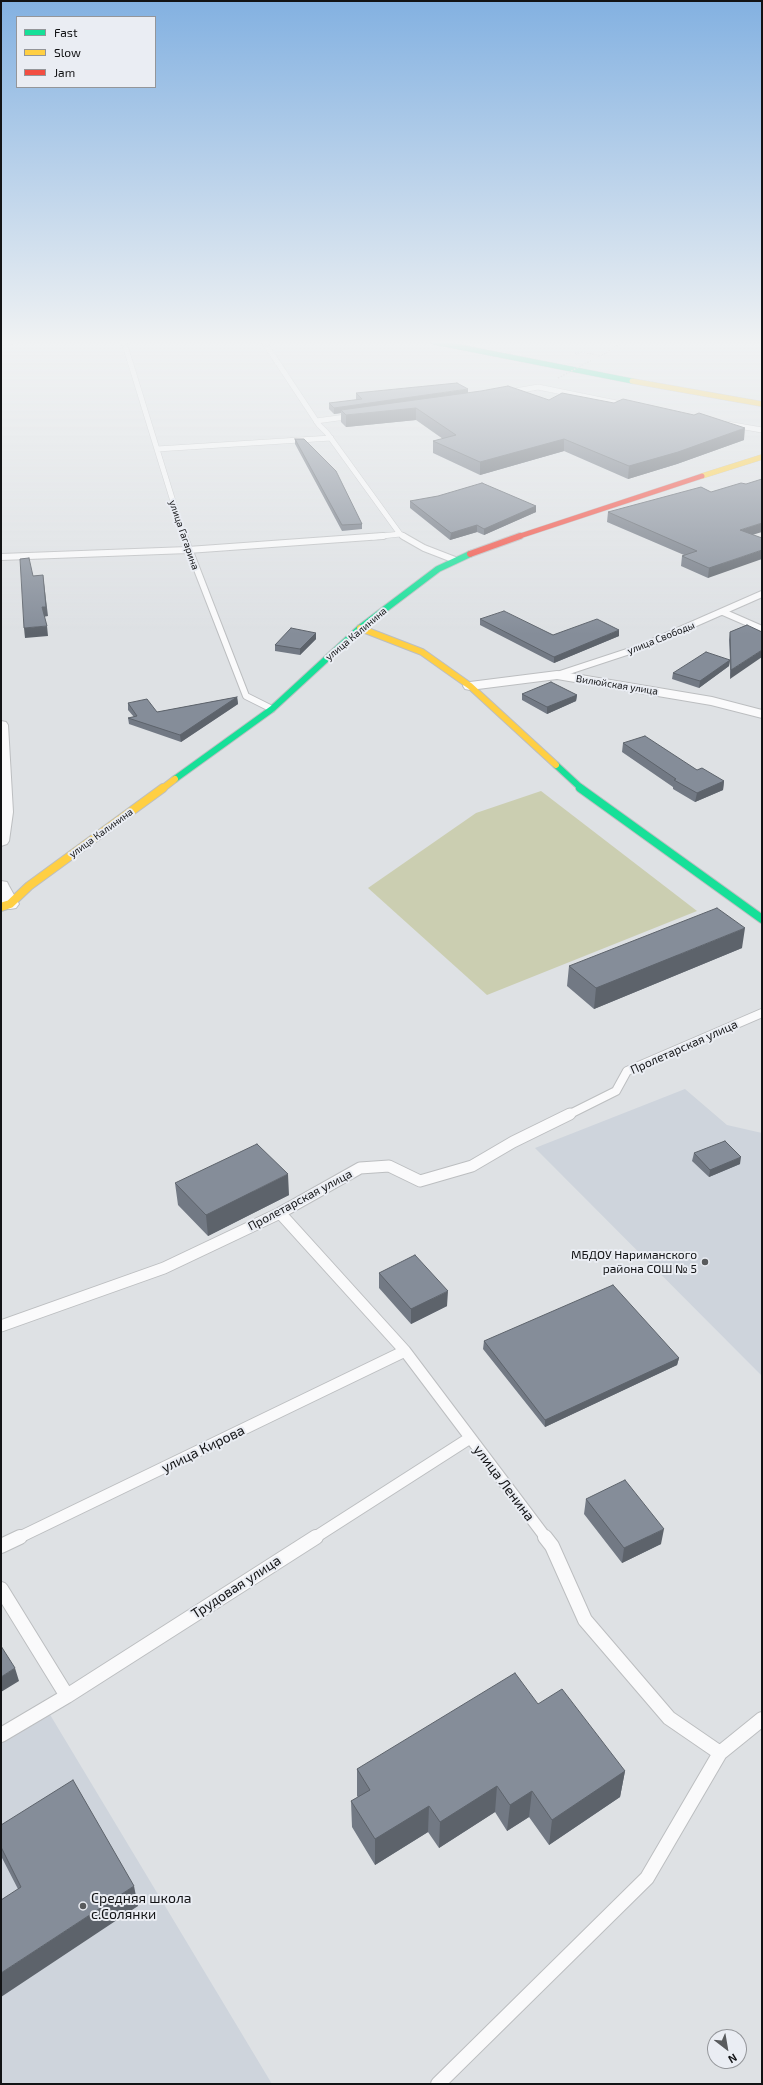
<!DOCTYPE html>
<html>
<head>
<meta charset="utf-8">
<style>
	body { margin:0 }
	#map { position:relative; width:763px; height:2085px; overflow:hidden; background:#dee1e4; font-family:"Exo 2",sans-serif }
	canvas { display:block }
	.frame { position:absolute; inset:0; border:2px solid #121315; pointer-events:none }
	.legend { position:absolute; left:16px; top:16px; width:140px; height:72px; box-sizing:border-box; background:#eaedf3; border:1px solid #94969a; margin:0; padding:5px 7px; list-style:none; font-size:12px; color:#121315 }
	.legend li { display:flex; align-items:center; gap:8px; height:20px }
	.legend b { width:20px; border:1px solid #94969a }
	.north { position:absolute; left:707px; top:2029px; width:40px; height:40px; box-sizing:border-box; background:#eaedf3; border:1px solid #94969a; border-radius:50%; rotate:149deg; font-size:11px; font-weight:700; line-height:16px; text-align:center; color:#121315 }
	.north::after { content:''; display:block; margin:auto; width:14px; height:18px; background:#595b5d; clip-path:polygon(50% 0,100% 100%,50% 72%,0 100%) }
</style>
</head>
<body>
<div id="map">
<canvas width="763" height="2085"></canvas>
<div class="frame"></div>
<ul class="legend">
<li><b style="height:5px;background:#16e098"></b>Fast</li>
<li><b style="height:5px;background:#ffcf43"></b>Slow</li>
<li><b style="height:5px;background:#f24e42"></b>Jam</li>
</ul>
<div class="north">N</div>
</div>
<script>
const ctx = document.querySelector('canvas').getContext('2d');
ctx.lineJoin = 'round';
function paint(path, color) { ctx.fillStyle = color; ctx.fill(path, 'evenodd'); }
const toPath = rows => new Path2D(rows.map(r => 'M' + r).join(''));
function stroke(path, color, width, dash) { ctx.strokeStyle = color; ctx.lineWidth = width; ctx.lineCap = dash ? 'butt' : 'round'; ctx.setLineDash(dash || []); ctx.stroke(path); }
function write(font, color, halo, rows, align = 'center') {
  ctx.font = font + ' "Exo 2",sans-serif'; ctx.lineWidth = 4; ctx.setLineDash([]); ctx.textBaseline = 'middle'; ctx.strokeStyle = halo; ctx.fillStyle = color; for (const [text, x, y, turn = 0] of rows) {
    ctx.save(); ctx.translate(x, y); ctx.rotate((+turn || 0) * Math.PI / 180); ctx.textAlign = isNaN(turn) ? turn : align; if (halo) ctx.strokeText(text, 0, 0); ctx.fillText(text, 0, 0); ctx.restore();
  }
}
const built = toPath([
	[685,1089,727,1125,762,1133,762,1376,535,1148],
	[43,1703,272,2084,1,2084,1,1727]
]);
const green = toPath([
	[541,791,697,911,487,995,368,888,476,813]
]);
const path = toPath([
	[575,354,581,352,601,356,622,342]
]);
const laneFar4 = toPath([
	[124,342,184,537],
	[264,342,319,425,327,433,400,534,405,537],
	[1,343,12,342],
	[510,392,538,387,626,405],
	[316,421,353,416],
	[727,424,762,430],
	[157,449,331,438],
	[373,537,400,534]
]);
const laneFar3 = toPath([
	[184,536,246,696,272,709],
	[403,536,424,548,455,560],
	[1,557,188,550,383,536],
	[723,612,762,629],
	[557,675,639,648,762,594]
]);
const laneFar2 = toPath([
	[568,1115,616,1091,627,1071,762,1013]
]);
const laneFar1 = toPath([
	[280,1213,405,1351,546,1538],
	[1,1326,164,1268,280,1213,360,1168,389,1166,420,1181,472,1166,513,1142,570,1114],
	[18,1538,405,1351],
	[314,1538,470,1438]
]);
const lane = toPath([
	[545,1537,552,1546,585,1620,669,1718,720,1753],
	[1,1546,20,1537],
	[1,1589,67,1696],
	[1,1735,67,1696,316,1537],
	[438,2084,647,1878,720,1753,762,1719]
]);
const street = toPath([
	[557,671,712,697,762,710,762,718,711,705,557,679,470,690,465,689,463,686,465,683,470,682,557,671],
	[1,721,6,722,8,725,13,812,9,841,7,844,1,846,1,721],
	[1,881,7,882,9,886,19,904,16,908,10,909,4,908,1,904,1,881]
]);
const fastFar2 = toPath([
	[434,342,632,381]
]);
const fastFar1 = toPath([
	[556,765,582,789],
	[175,779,272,709,360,628,438,569,470,554]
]);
const fast = toPath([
	[580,788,762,919]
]);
const slowFar2 = toPath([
	[632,381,762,404],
	[702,476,762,457]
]);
const slowFar1 = toPath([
	[360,628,422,652,470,686,556,765],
	[162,789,175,779]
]);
const slow = toPath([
	[1,907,10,904,29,886,163,788]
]);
const jamFar1 = toPath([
	[517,537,702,476]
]);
const jam = toPath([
	[470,554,520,536]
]);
const pathBridge = toPath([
	[558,378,592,360]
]);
const wall = toPath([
	[356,393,468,393,549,400,744,440,677,464,628,479,564,451,480,475,433,453,433,441,443,439,416,420,346,427,341,422,341,413,334,414,329,409,329,403,356,400],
	[295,439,362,524,362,529,342,531,295,444],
	[410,501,536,506,536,512,484,535,477,532,450,540,410,508],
	[608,512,753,535,708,578,681,566,682,556,684,555,607,522],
	[480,619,553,635,619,636,554,663,480,625],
	[747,625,730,679,730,660,729,666,699,688,672,679,673,673,730,660,729,640,730,632],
	[316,633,316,639,300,655,275,651,275,645],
	[522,694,577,695,576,701,547,714,522,700],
	[237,697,238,704,181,742,129,724,128,718,134,717,128,710,128,703,157,712],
	[623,743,724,781,723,790,695,802,673,789,673,787,622,752],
	[742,948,594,1009,567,986,569,966],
	[694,1153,740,1164,709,1177,692,1161],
	[175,1183,289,1195,208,1236,178,1205],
	[379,1273,447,1306,411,1324,379,1288],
	[484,1341,679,1358,677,1365,545,1427,483,1349],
	[586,1499,661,1544,622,1563,584,1514],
	[538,1704,625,1771,620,1797,549,1845,529,1817,507,1831,495,1812,439,1848,428,1832,375,1865,352,1827,351,1801,358,1797,357,1796,357,1769],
	[1,1825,138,1906,18,1889,1,1856]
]);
const shadedWall = toPath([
	[468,389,468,395,341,410,341,413,334,414,334,408],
	[416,408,416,420,346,427,346,415],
	[745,428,744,440,677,464,628,479,629,466],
	[564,439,564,451,480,475,480,462],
	[536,506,536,512,484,535,484,529],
	[762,523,762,532,739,539,740,530],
	[477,525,477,532,450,540,451,533],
	[762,550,762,559,708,578,709,568],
	[43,575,48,616,43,617,42,607],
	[47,626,48,636,25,638,24,628],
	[619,630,619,636,554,663,554,657],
	[316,633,316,639,300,655,300,649],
	[762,650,762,657,730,679,731,670],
	[730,660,729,666,699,688,700,681],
	[577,695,576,701,547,714,547,707],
	[237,697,238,704,181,742,180,735],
	[724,781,723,790,695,802,697,793],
	[745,928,742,948,594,1009,596,988],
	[741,1157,740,1164,709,1177,710,1170],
	[288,1174,289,1195,208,1236,206,1215],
	[448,1291,447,1306,411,1324,411,1309],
	[679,1358,677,1365,545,1427,545,1420],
	[664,1529,661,1544,622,1563,624,1548],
	[15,1668,19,1681,1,1692,1,1677],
	[625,1771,620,1797,549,1845,552,1820],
	[497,1786,495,1812,439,1848,440,1822],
	[532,1791,529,1817,507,1831,510,1805],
	[429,1806,428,1832,375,1865,375,1839],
	[134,1886,138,1906,1,1997,1,1973]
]);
const building = toPath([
	[457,383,468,389,334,408,329,403,362,399,356,393,457,383],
	[508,386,549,400,562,393,614,403,623,399,694,415,699,413,745,428,678,452,629,466,564,439,480,462,433,441,456,435,416,408,346,415,341,410,481,391,508,386],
	[295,439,304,439,336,471,362,524,342,525,295,439],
	[762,479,762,523,740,530,762,538,762,550,709,568,682,556,697,551,608,512,701,487,711,492,741,483,746,484,762,479],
	[482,483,536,506,484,529,477,525,451,533,410,501,438,496,482,483],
	[29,558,33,576,43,575,46,607,42,607,47,626,24,628,20,559,29,558],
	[504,611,553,635,597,619,619,630,554,657,480,619,504,611],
	[747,625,762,632,762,650,731,670,730,632,747,625],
	[291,628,316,633,300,649,275,645,291,628],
	[706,652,730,660,700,681,673,673,706,652],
	[551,682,577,695,547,707,522,694,551,682],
	[237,697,180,735,128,718,137,716,128,703,147,699,157,712,237,697],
	[645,736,697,770,702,768,724,781,697,793,674,780,676,779,623,743,645,736],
	[717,908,745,928,596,988,569,966,717,908],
	[725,1141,741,1157,710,1170,694,1153,725,1141],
	[257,1144,288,1174,206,1215,175,1183,257,1144],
	[415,1255,448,1291,411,1309,379,1273,415,1255],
	[613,1285,679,1358,545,1420,484,1341,613,1285],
	[625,1480,664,1529,624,1548,586,1499,625,1480],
	[1,1646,15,1668,1,1677,1,1646],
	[515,1673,538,1704,562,1689,625,1771,552,1820,532,1791,510,1805,497,1786,440,1822,429,1806,375,1839,351,1801,370,1790,357,1769,515,1673],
	[73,1780,134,1886,1,1973,1,1900,21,1887,1,1847,1,1825,73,1780]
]);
const markers = [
	[705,1262,4,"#595b5d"],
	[83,1906,4,"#595b5d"]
];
const farStreetnames = [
	["улица Гагарина",184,535,71],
	["улица Калинина",356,634,-40],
	["улица Свободы",661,638,-22],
	["Вилюйская улица",617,685,9],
	["улица Калинина",101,833,-36]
];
const streetNames = [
	["Пролетарская улица",684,1047,-24],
	["Пролетарская улица",300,1200,-28]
];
const poiNames = [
	["МБДОУ Нариманского",697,1255],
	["района СОШ № 5",697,1269]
];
const nearStreetnames = [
	["улица Кирова",203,1449,-26],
	["улица Ленина",504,1483,53],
	["Трудовая улица",236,1587,-33]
];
const nearPoinames = [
	["Средняя школа",91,1898],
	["с.Солянки",91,1914]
];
paint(built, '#ced4dc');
paint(green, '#cbceb1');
stroke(laneFar4, '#bcbec0', 6);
stroke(laneFar3, '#bcbec0', 8);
stroke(laneFar2, '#bcbec0', 10);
stroke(laneFar1, '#bcbec0', 13);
stroke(lane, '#bcbec0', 16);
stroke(street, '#bcbec0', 2);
stroke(fastFar2, '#bcbec0', 6);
stroke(fastFar1, '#bcbec0', 8);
stroke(fast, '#bcbec0', 10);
stroke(slowFar2, '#bcbec0', 6);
stroke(slowFar1, '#bcbec0', 8);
stroke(slow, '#bcbec0', 10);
stroke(jamFar1, '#bcbec0', 6);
stroke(jam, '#bcbec0', 8);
stroke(path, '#c2c2c3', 1.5, [1.5, 1.5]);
stroke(laneFar4, '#fafafb', 5);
stroke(laneFar3, '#fafafb', 6);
stroke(laneFar2, '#fafafb', 8);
stroke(laneFar1, '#fafafb', 11);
stroke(lane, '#fafafb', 14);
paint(street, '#fafafb');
stroke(fastFar2, '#16e098', 5);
stroke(fastFar1, '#16e098', 6);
stroke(fast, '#16e098', 8);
stroke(slowFar2, '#ffcf43', 5);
stroke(slowFar1, '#ffcf43', 6);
stroke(slow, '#ffcf43', 8);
stroke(jamFar1, '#f24e42', 5);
stroke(jam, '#f24e42', 6);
stroke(pathBridge, '#c2c2c3', 1.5, [1.5, 1.5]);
paint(wall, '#727984');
paint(shadedWall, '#5d636b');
paint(building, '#858d99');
stroke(building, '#5d636b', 1);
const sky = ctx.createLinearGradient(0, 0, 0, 634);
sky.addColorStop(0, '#83b1e1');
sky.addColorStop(0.54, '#f0f2f3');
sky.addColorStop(1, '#f0f2f300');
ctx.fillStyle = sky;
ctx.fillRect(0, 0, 763, 634);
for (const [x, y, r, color] of markers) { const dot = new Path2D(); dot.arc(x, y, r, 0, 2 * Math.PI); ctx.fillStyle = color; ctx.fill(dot); stroke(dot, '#eaedf3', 1.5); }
write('10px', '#121315', '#eaedf3', farStreetnames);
write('12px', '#121315', '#eaedf3', streetNames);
write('12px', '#121315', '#eaedf3', poiNames, 'right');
write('14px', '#121315', '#eaedf3', nearStreetnames);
write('14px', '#121315', '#eaedf3', nearPoinames, 'left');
</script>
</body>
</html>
